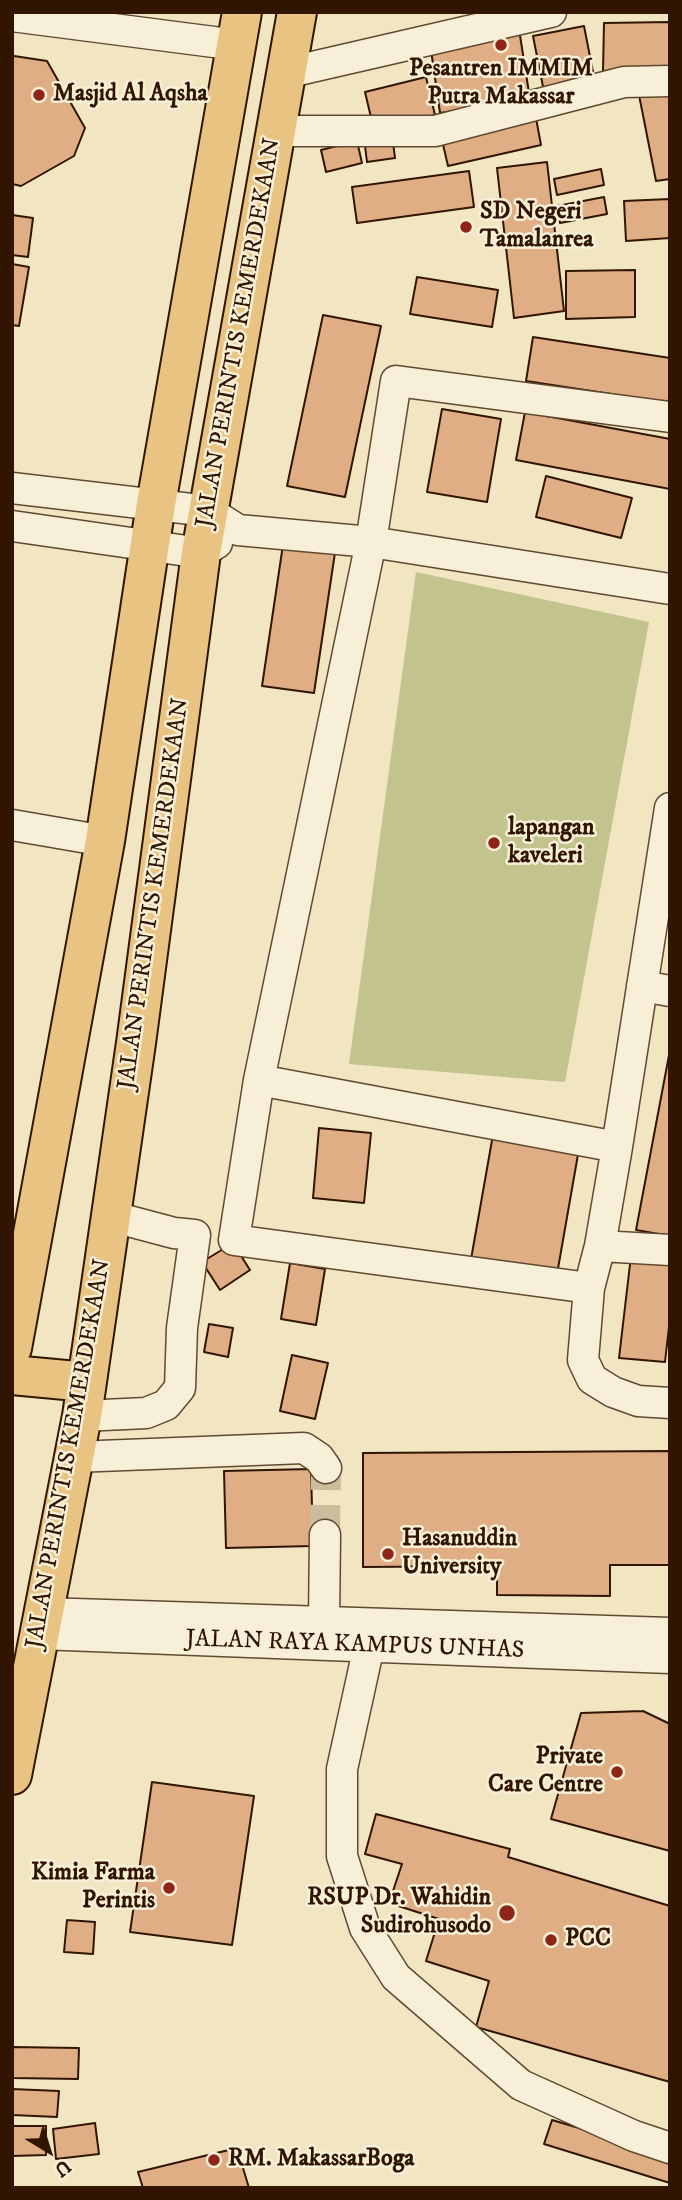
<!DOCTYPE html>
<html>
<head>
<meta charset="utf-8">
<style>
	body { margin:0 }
	#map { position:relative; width:682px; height:2200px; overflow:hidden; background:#f2e6c2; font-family:"IM FELL DW Pica",serif }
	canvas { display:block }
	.frame { position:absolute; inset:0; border:14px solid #311501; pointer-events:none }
	.north { position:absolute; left:14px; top:2116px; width:70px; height:70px; -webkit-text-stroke:5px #f7efd7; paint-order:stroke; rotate:142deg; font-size:19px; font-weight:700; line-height:28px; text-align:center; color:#311501 }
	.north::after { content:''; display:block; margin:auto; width:24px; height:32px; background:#311501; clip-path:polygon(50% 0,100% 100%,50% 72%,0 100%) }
</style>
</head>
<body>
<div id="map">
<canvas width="682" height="2200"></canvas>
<div class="frame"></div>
<div class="north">U</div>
</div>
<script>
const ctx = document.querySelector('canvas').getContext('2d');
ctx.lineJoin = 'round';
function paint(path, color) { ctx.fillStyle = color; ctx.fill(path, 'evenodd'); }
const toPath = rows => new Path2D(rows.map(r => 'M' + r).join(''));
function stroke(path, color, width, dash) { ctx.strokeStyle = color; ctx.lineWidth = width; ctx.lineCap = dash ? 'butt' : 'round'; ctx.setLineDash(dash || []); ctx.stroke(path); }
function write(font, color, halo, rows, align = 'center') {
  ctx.font = font + ' "IM FELL DW Pica",serif'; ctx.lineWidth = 5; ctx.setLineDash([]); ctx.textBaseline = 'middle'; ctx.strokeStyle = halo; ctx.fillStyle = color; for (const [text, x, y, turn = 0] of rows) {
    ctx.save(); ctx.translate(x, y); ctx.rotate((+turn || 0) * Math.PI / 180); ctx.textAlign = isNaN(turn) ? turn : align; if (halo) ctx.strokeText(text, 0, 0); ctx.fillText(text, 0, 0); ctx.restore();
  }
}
const green = toPath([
	[416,572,649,622,565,1082,349,1064]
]);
const building = toPath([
	[670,22,670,71,603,71,604,23,670,22],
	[584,26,596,87,545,97,533,36,584,26],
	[519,29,530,99,440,113,430,43,519,29],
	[14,56,47,61,85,128,74,156,21,186,12,184,12,57,14,56],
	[426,77,435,115,374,130,365,92,426,77],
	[670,89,670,179,656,181,639,95,670,89],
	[536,118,541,145,448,166,442,140,536,118],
	[357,141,362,163,326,172,321,150,357,141],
	[393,142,395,158,367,162,365,146,393,142],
	[547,162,564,311,514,318,497,168,547,162],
	[601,169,604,185,557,195,554,179,601,169],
	[469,171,474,207,357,223,352,187,469,171],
	[604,197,607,214,560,223,557,206,604,197],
	[670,199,670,238,626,241,624,201,670,199],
	[12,215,33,218,28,257,12,255,12,215],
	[12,264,29,267,19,326,12,325,12,264],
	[635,270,635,317,566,319,566,271,635,270],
	[417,277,498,290,492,327,410,314,417,277],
	[323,315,381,326,345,497,287,486,323,315],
	[533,337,670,358,670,403,526,381,533,337],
	[442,409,501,419,487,502,427,492,442,409],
	[525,412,670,439,670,489,516,460,525,412],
	[546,476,632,498,621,538,536,517,546,476],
	[284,538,336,546,314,693,262,686,284,538],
	[670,1050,670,1236,636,1230,670,1050],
	[319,1128,371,1133,364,1203,313,1198,319,1128],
	[494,1129,580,1143,556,1280,470,1265,494,1129],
	[233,1243,250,1270,220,1290,202,1262,233,1243],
	[631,1256,670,1261,670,1318,665,1362,619,1358,631,1256],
	[290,1263,325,1269,316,1325,281,1319,290,1263],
	[209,1324,233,1328,228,1357,204,1352,209,1324],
	[292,1355,328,1363,315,1419,280,1411,292,1355],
	[670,1451,670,1565,610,1565,610,1596,497,1595,497,1566,363,1567,363,1453,670,1451],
	[311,1469,313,1546,226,1548,224,1471,311,1469],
	[643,1711,670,1724,670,1851,551,1819,581,1713,643,1711],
	[152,1782,254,1796,232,1945,130,1932,152,1782],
	[376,1814,510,1849,508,1857,670,1906,670,2082,476,2027,489,1981,426,1961,439,1919,389,1903,402,1864,365,1854,376,1814],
	[67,1920,95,1922,93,1954,64,1952,67,1920],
	[12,2047,79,2048,78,2079,12,2078,12,2047],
	[12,2089,59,2091,57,2117,12,2115,12,2089],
	[552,2120,670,2155,670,2183,544,2144,552,2120],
	[95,2123,99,2154,56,2159,53,2129,95,2123],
	[12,2126,46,2126,46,2155,12,2156,12,2126],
	[237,2148,249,2188,143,2188,138,2172,237,2148]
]);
const minorTunnel = toPath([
	[325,1535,326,1468]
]);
const minor = toPath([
	[12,16,237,45],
	[286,73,551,12],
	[276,131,435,131,624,82,670,81],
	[12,488,208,511,238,530,371,542,670,589],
	[12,526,201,553,217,543],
	[670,808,617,1147,600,1246,589,1288,583,1360,592,1379,613,1392,638,1401,670,1403],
	[12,825,105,841],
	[642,986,670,991],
	[259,1080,617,1147],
	[600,1246,670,1250],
	[589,1288,234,1240,259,1080,371,542,396,381,670,417],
	[82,1416,146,1413,166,1405,180,1388,182,1328,195,1235,174,1233,110,1216],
	[74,1457,304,1448,319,1458,326,1468],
	[43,1613,670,1633],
	[324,1621,325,1535],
	[39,1634,670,1658],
	[369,1646,342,1769,342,1856,365,1928,396,1977,521,2085,634,2136,670,2148]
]);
const highway = toPath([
	[12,1348,105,841,156,504,242,12],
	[12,1375,87,1382],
	[12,1775,82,1416,136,1043,201,553,297,12]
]);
const markers = [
	[501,45,7,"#8f2418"],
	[39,95,7,"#8f2418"],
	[466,227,7,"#8f2418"],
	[494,843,7,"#8f2418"],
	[388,1554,7,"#8f2418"],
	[617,1772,7,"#8f2418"],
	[169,1888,7,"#8f2418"],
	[507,1913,9,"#8f2418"],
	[551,1940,7,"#8f2418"],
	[214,2160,7,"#8f2418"]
];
const poiNames = [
	["Pesantren IMMIM",501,70,"center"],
	["Putra Makassar",501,98,"center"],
	["Masjid Al Aqsha",53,95],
	["SD Negeri",480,213],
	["Tamalanrea",480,241],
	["lapangan",508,829],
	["kaveleri",508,857],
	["Hasanuddin",402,1540],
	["University",402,1568],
	["Private",603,1758,"right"],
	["Care Centre",603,1786,"right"],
	["Kimia Farma",155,1874,"right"],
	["Perintis",155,1902,"right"],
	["RSUP Dr. Wahidin",491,1899,"right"],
	["Sudirohusodo",491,1927,"right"],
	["PCC",565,1940],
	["RM. MakassarBoga",228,2160]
];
const streetNames = [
	["JALAN PERINTIS KEMERDEKAAN",240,333,-80],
	["JALAN PERINTIS KEMERDEKAAN",155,894,-82],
	["JALAN PERINTIS KEMERDEKAAN",70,1454,-80],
	["JALAN RAYA KAMPUS UNHAS",355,1646,2]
];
paint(green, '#c3c38e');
paint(building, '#dfae85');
stroke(building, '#311501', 2);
stroke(minorTunnel, '#cbbc9b', 30, [30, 15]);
stroke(minor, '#614931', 33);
stroke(highway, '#311501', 42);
stroke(minor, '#f7efd7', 30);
stroke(highway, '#e9c381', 38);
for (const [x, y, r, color] of markers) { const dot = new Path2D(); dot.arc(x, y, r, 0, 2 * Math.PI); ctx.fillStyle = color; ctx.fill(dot); stroke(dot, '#f7efd7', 2.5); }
write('bold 24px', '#311501', '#f7efd7', poiNames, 'left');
write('24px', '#311501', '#f7efd7', streetNames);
</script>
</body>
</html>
